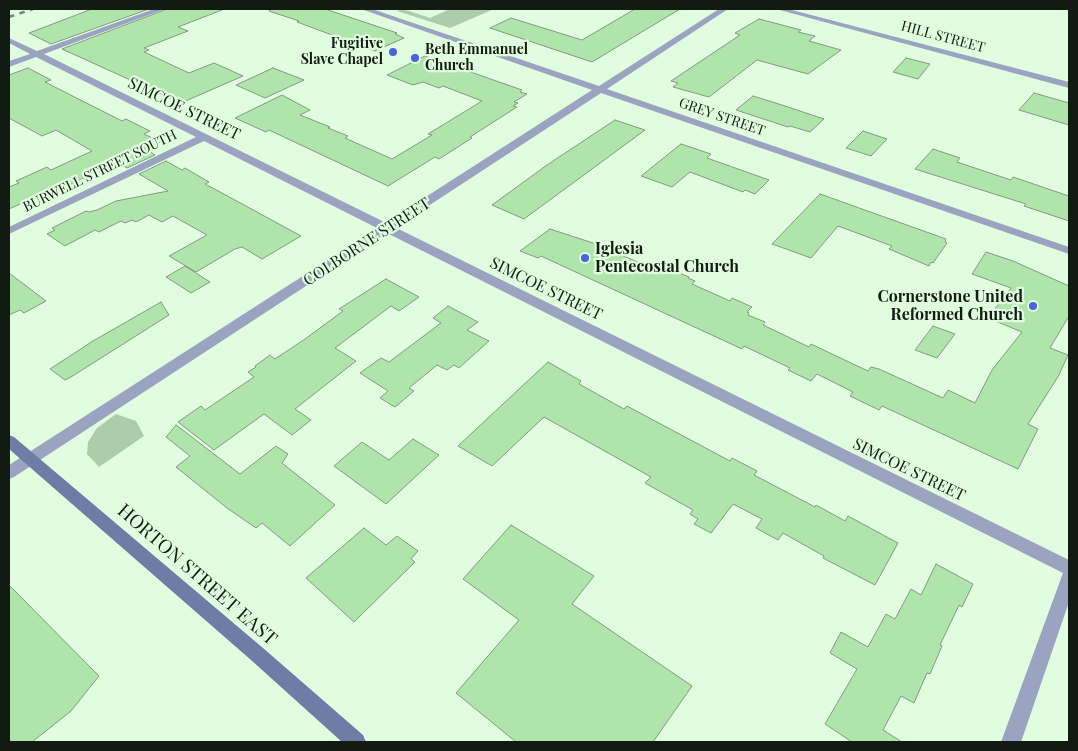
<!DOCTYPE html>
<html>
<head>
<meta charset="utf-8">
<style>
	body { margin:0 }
	#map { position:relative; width:1078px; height:751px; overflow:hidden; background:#e1fddf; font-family:"Playfair Display",serif }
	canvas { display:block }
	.frame { position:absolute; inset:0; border:10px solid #121b11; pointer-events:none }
</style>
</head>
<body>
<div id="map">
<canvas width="1078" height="751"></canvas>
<div class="frame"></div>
</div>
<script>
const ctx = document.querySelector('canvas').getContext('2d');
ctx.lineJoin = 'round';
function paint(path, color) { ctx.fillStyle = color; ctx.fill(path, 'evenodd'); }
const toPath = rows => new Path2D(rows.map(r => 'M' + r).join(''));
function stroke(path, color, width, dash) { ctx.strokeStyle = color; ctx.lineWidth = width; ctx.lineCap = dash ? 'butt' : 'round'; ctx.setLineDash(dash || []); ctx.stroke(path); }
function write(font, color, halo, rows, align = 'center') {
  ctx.font = font + ' "Playfair Display",serif'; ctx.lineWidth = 4.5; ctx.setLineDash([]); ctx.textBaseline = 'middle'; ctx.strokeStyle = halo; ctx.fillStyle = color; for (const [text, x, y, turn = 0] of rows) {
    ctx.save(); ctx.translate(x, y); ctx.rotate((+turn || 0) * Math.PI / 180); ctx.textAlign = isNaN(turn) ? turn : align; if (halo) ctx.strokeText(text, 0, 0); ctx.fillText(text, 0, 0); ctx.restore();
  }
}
const green = toPath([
	[403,9,430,18,450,9,494,9,450,28,397,11],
	[116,414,136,421,144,436,99,467,87,454,88,442,97,428]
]);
const building = toPath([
	[92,9,149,9,51,44,29,33,92,9],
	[167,9,222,9,222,10,178,27,188,31,144,48,149,50,144,52,189,73,214,63,243,76,181,103,62,49,167,9],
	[270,9,325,9,397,33,395,34,404,38,375,51,297,22,299,21,269,11,270,9],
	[635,9,680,9,592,62,490,28,511,18,582,40,635,9],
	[759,19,801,30,798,32,815,36,809,41,841,50,808,74,757,60,709,97,673,87,678,83,671,81,740,35,735,33,759,19],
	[425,56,522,90,520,92,527,94,514,102,518,103,513,106,517,107,470,137,472,138,439,159,435,157,388,186,269,130,266,132,235,118,282,95,310,110,300,115,330,127,328,128,348,136,345,138,392,159,432,135,428,134,482,101,443,86,439,88,423,82,413,85,387,75,425,56],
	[906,58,930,64,918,79,893,72,906,58],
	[28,68,51,80,45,82,122,121,126,119,150,131,144,134,161,142,146,149,155,155,127,168,117,162,61,189,58,187,9,209,9,187,19,183,16,181,47,167,51,170,92,151,56,130,42,136,9,118,9,75,28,68],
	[273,68,304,80,265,98,236,85,273,68],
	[1034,93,1069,103,1069,125,1019,110,1034,93],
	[753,96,782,105,824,119,810,132,790,126,788,127,736,110,753,96],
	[615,120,645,130,524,219,492,205,547,165,615,120],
	[863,131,887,139,871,156,846,148,863,131],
	[681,144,711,154,707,158,769,180,755,194,745,190,743,192,690,172,672,187,641,176,681,144],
	[933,149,960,158,957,162,1011,180,1013,177,1069,196,1069,221,1024,206,1026,204,915,169,933,149],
	[166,161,182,170,185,168,209,182,205,184,222,193,301,236,262,259,242,247,235,249,196,272,169,256,207,235,173,216,162,222,149,215,136,222,132,220,125,223,121,221,99,232,95,230,65,246,47,234,55,230,52,228,86,211,89,212,97,210,116,201,168,191,139,174,166,161],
	[820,194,946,239,945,242,947,243,933,263,931,262,929,266,889,249,892,246,838,226,811,258,772,244,820,194],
	[550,229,593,243,654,269,658,264,689,277,688,278,695,281,692,284,730,301,732,298,752,307,747,312,749,313,748,315,765,322,763,325,809,347,811,344,868,371,871,367,879,369,943,398,948,390,975,403,992,370,1022,332,988,318,1011,288,972,274,986,252,1013,261,1069,286,1069,316,1050,348,1068,355,1059,375,1028,424,1038,429,1018,469,882,406,879,410,850,396,853,392,817,374,811,381,788,370,790,368,744,346,742,349,541,256,538,258,520,251,550,229],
	[185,266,210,282,191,293,166,277,185,266],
	[9,273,46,301,24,313,20,310,9,315,9,273],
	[386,279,419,297,399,311,391,306,335,348,356,361,295,409,311,420,292,435,264,414,214,450,178,422,201,406,205,410,254,377,248,372,256,367,255,366,270,355,275,359,305,339,343,311,339,309,386,279],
	[161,302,169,315,71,377,65,380,50,369,93,341,161,302],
	[448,306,478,322,467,330,489,341,459,368,454,365,447,370,437,365,409,388,414,391,395,407,380,398,388,391,360,373,381,358,389,362,441,323,433,318,448,306],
	[933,326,955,334,937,358,915,350,933,326],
	[548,362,581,381,579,384,624,409,627,406,730,461,732,458,757,471,754,475,815,507,816,505,845,521,848,516,898,543,875,585,823,558,824,556,783,533,778,540,756,528,762,519,733,504,711,533,694,524,698,519,690,514,693,510,645,483,651,477,544,417,492,466,458,446,548,362],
	[176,425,240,474,276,446,288,454,282,463,335,505,290,546,262,523,256,528,227,508,176,467,190,456,166,437,176,425],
	[413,439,439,455,386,504,334,466,362,442,389,460,413,439],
	[511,525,594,576,572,604,692,686,653,742,516,742,456,693,519,620,463,579,511,525],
	[364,528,386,545,397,536,418,551,411,559,415,562,354,622,306,578,364,528],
	[936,564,973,584,962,607,959,605,940,645,942,646,930,674,927,673,914,703,901,696,883,730,902,742,852,742,825,724,857,669,830,653,841,632,868,647,886,614,895,619,911,589,921,595,936,564],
	[9,585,99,676,71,711,32,742,9,742,9,585]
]);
const minor = toPath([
	[154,9,165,9,44,54,1069,560,1069,602,1021,742,1001,742,1063,573,204,141,9,234,9,227,196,137,36,57,9,67,9,61,30,54,9,43,9,38,37,51,154,9],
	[776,9,788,9,1069,82,1069,88,776,9]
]);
const tertiary = toPath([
	[361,9,372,9,599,86,719,9,728,9,607,89,1069,247,1069,254,601,93,14,477,9,479,9,465,592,90,361,9]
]);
const secondary = toPath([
	[9,435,14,437,263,648,363,735,366,742,342,742,251,660,9,449,9,435]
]);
const rail = toPath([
	[9,17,33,9]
]);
const markers = [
	[393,52,5,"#4864d8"],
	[415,58,5,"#4864d8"],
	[585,258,5,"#4864d8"],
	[1033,306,5,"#4864d8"]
];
const farStreetnames = [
	["HILL STREET",943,37,15],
	["GREY STREET",722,117,19],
	["BURWELL STREET SOUTH",100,171,-26]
];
const farPoinames = [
	["Fugitive",383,44],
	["Slave Chapel",383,60],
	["Beth Emmanuel",425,50,"left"],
	["Church",425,66,"left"]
];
const streetNames = [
	["SIMCOE STREET",184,109,26],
	["COLBORNE STREET",367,242,-33],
	["SIMCOE STREET",546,289,26],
	["SIMCOE STREET",909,470,26]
];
const poiNames = [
	["Iglesia",595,249],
	["Pentecostal Church",595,267],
	["Cornerstone United",1023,297,"right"],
	["Reformed Church",1023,315,"right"]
];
const nearStreetnames = [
	["HORTON STREET EAST",197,575,41]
];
paint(green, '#acccaa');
paint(building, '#afe5ab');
stroke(building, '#829b80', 1);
paint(minor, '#9aa4c0');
paint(tertiary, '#9aa4c0');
paint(secondary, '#6f7da6');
stroke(rail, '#758774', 2.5, [5.5, 5.5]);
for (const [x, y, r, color] of markers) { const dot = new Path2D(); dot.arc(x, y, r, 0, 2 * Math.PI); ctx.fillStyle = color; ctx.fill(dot); stroke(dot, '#e1fddf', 2); }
write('14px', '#121b11', '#e1fddf', farStreetnames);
write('bold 14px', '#121b11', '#e1fddf', farPoinames, 'right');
write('16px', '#121b11', '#e1fddf', streetNames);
write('bold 16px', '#121b11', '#e1fddf', poiNames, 'left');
write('19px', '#121b11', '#e1fddf', nearStreetnames);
</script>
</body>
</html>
